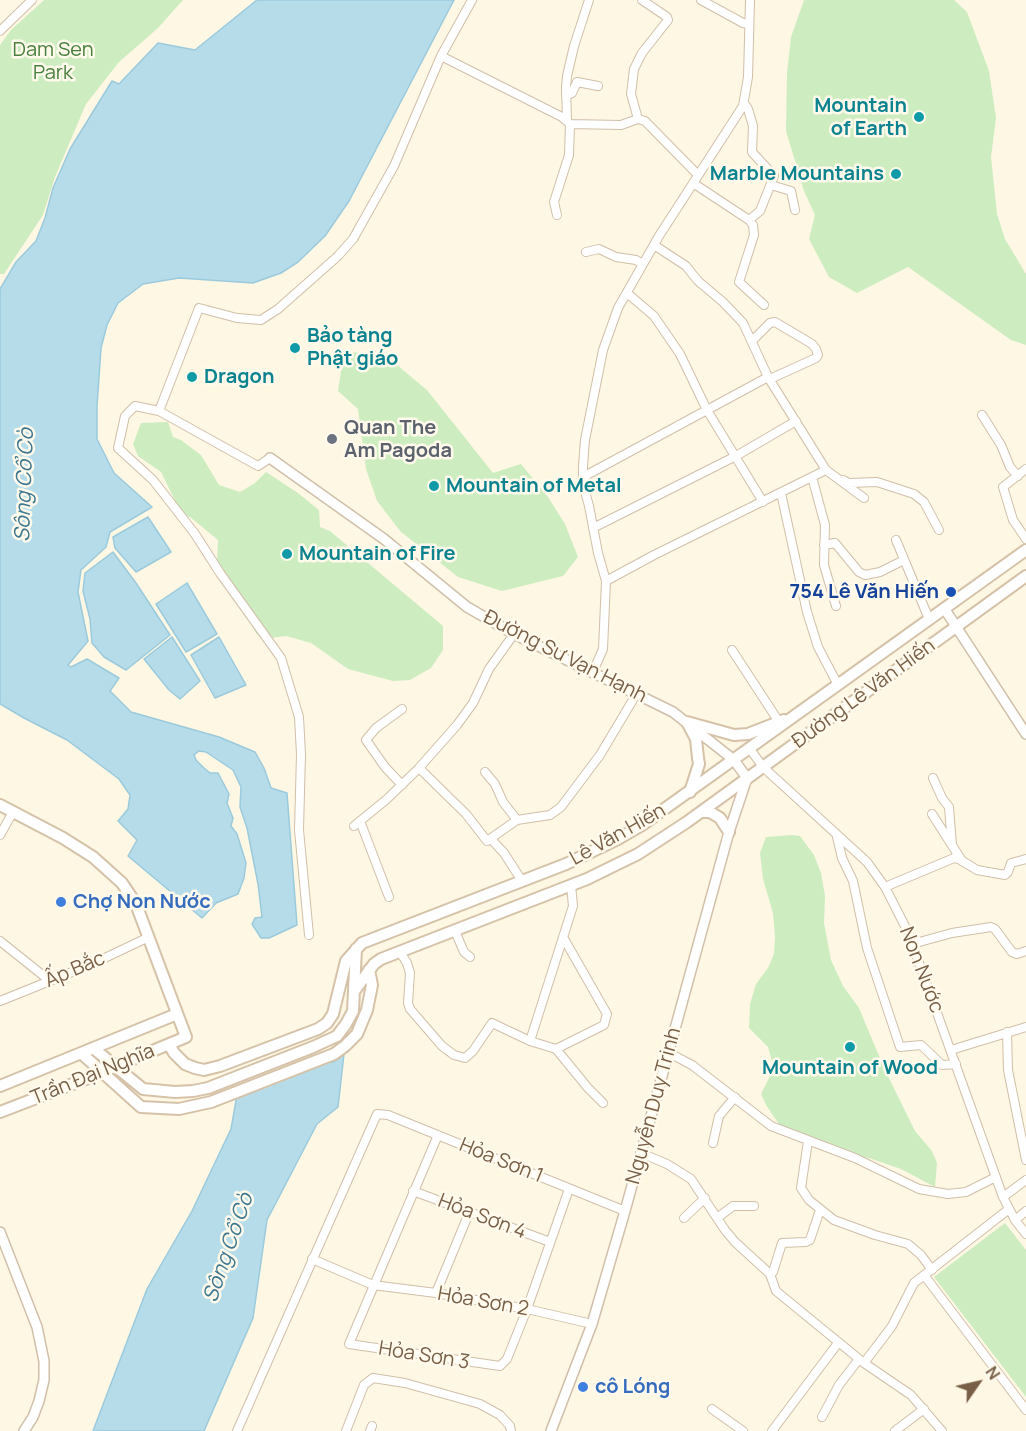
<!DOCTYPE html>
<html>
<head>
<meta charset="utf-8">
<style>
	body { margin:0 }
	#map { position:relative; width:1026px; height:1431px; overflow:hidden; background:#fef7e3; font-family:Manrope,sans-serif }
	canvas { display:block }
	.north { position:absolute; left:948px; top:1353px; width:60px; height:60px; -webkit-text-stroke:4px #fffaec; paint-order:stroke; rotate:56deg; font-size:16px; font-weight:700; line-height:24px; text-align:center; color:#795f47 }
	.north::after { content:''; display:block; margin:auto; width:21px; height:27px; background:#795f47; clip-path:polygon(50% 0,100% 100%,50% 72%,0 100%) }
</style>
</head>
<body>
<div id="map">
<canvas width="1026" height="1431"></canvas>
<div class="north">N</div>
</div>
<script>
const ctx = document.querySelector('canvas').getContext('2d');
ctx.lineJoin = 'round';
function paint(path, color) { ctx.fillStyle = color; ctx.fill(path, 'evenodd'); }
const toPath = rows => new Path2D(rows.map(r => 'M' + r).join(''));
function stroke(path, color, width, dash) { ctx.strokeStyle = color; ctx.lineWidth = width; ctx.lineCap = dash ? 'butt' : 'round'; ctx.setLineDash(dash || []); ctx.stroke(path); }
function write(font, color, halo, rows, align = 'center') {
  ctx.font = font + ' Manrope,sans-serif'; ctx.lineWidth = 5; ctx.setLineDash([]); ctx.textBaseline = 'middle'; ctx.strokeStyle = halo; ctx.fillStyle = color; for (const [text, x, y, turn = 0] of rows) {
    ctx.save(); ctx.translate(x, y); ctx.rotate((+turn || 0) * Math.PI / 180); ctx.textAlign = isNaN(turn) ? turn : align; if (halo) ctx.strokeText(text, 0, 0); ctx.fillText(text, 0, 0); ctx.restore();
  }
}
const green = toPath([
	[44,0,183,0,158,28,119,62,86,104,55,177,43,215,4,274,0,274,0,45,11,30],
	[804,0,954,0,967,12,989,71,996,118,991,157,997,214,1005,239,1026,274,1026,345,1011,340,908,267,857,293,829,277,809,239,815,215,804,191,786,131,787,73,791,37],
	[354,352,391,360,427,390,493,473,521,464,548,497,565,524,578,557,563,576,502,591,458,577,401,532,377,501,366,469,358,409,338,391,341,371],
	[168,422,173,437,181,440,201,455,219,485,240,492,255,483,266,472,298,493,319,510,320,527,330,531,443,626,443,650,431,668,410,680,393,681,348,669,311,643,286,636,262,639,255,632,243,603,217,561,218,540,190,517,182,515,161,472,138,456,133,444,141,423],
	[792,835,800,836,814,855,821,873,825,896,824,923,831,960,843,986,859,1008,884,1068,915,1131,932,1151,937,1163,935,1187,901,1169,872,1159,835,1150,783,1130,766,1105,761,1094,774,1068,768,1047,749,1028,750,1004,756,984,768,968,774,954,775,937,773,913,763,879,760,853,766,837],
	[1005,1223,1026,1250,1026,1397,934,1277]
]);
const water = toPath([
	[257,0,454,0,349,201,325,236,298,262,281,273,253,283,179,278,143,284,118,303,107,325,101,348,97,406,97,439,114,473,152,507,110,532,106,547,81,570,78,592,88,641,68,665,71,667,87,659,119,678,110,691,131,712,219,737,255,752,264,768,271,788,287,793,297,925,269,938,261,938,252,924,255,918,262,917,258,884,247,828,240,807,241,787,233,770,206,752,199,751,194,755,196,760,204,768,210,773,218,773,229,794,227,803,233,818,231,826,237,834,246,863,244,878,238,894,216,903,202,918,128,856,137,840,118,821,128,809,130,795,119,779,67,740,24,718,0,704,0,289,16,262,36,241,45,218,53,188,70,149,112,81,119,84,158,43,195,50,257,0],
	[148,517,171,552,136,572,115,548,113,537,148,517],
	[113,552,136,583,170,635,126,670,104,657,92,643,90,619,83,591,85,573,113,552],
	[187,583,217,634,186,652,156,604,187,583],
	[172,637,200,681,180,699,169,690,144,659,172,637],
	[219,637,246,685,215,698,191,655,219,637],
	[344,1054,338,1107,317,1124,267,1220,253,1318,204,1431,93,1431,147,1289,192,1211,231,1129,237,1095,323,1062,334,1062,344,1054]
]);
const minor = toPath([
	[701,0,743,23,749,24],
	[0,31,32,0],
	[441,56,562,117,570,124,621,125,638,119,645,121,698,175],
	[566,96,572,93,577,82,598,86],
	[744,103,748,109,753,126,752,152,774,176,760,211,749,220],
	[638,119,631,94,634,69,642,53,668,20,667,17,642,0],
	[567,121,566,87,567,76,574,46,589,0],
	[693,183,749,220,753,225,754,235,739,282,764,305],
	[771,185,791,191,795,210],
	[557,215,554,202,569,155,570,124],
	[654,245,686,266,698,281,723,302,743,323,768,377,826,470,864,498],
	[586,252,599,249,616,257,636,260,643,264],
	[627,293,654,316,680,354,707,410,763,502],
	[752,341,770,323,775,322,812,344,816,349,818,355,816,358,770,379],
	[159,411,199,308,237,318,261,320,278,309,338,256,353,239,394,166,441,56,472,0],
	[982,415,1001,445,1010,467,1018,476],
	[270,458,258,466,159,411,135,406,125,416,118,448,153,480,195,534,220,573,281,658,299,717,301,754,299,830,309,935],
	[1026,469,1003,487,1013,520,1026,539],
	[583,477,768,377],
	[812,477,825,525,824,565,836,606],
	[843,480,849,483,877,482,914,494,924,502,939,530],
	[781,493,807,612,818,647,838,685],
	[593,528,736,456,796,421],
	[896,540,929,619],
	[824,545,835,543,859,572,865,575,880,572,904,560],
	[606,581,654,555,826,470],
	[732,650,779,722],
	[593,672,603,649,606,581,598,553,589,506,583,484,583,466,585,440,603,350,618,308,659,236,743,106,748,77,750,0],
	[750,749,763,767,867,862,885,887,908,932,1003,1197,1015,1220,1026,1234],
	[419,768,466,814,487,841,517,820,550,815,561,807,600,755,637,693],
	[485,772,495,784,503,802,517,820],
	[933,778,942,798,949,807,952,845],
	[402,785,385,767,366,740,376,728,402,709],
	[932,814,962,861],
	[360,821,389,897],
	[354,826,387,799,419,768,457,725,473,703,489,669,514,634],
	[0,835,13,812],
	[837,837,842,858,853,881,867,948,900,1047,921,1045,942,1065,956,1064],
	[491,839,504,853,522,881],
	[885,887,954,858,959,859,977,870,1005,875,1008,872,1011,863,1026,859],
	[455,931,464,952,470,957],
	[0,941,50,981],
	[912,944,952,933,991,927,995,929,1012,952,1017,954,1026,951],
	[400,952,407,963,410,973,408,1003,410,1009,442,1046,454,1055,465,1058,473,1051,492,1023,530,1041,556,1049,604,1025,607,1014,563,937],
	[0,1001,92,964,149,937],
	[1007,1032,1008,1070,1026,1160],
	[530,1041,573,906,571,885],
	[556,1049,588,1088,603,1103],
	[951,1050,1026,1027],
	[669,1053,692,1065,771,1126,855,1158,919,1189,948,1194,966,1192,996,1177],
	[438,1135,349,1344,500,1366,507,1359,527,1309,569,1189],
	[808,1141,801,1188,809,1200,834,1220,875,1235,908,1244,921,1255,932,1270],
	[713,1143,719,1116,735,1097],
	[641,1153,667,1164,691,1179,725,1230,735,1242,770,1274,776,1291,864,1363,911,1395,942,1431],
	[413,1191,550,1242],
	[1003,1197,1026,1180],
	[684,1218,705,1198],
	[717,1218,733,1206,754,1206],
	[1015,1220,1026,1211],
	[312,1259,373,1285,436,1293,527,1309,592,1324],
	[770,1274,773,1272,782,1243,806,1242,810,1240,820,1210],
	[924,1275,1026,1410],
	[436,1293,469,1213],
	[864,1363,892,1326,914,1283,1009,1209],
	[712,1409,743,1431],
	[822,1417,839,1385,859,1359],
	[237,1431,377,1114,388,1115,625,1211],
	[346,1431,364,1385,373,1378,405,1383,480,1404,500,1415,510,1426,511,1431],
	[370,1431,372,1426],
	[772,1431,838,1343],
	[895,1431,924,1409]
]);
const tertiary = toPath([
	[270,458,384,539,467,607,514,634,673,712,734,760,747,778,729,832,625,1211,592,1324,551,1431],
	[944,608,1026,734],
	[0,1232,37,1327,44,1361,44,1380,39,1401,33,1417,24,1431]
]);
const secondary = toPath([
	[687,722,734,735,748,734,784,720],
	[687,722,696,739,698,758,699,764,690,792],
	[0,805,63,838,93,857,122,883,136,904,186,1037,83,1080,0,1112],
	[702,812,710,812,720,818,729,832],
	[355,990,374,964,381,959,587,879,638,854,687,822,1026,576],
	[169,1044,174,1053,185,1064,195,1068,204,1070,220,1066,318,1029,327,1023,333,1014,346,961,362,943,566,864,618,839,642,825,1026,550],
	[93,1048,143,1089,175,1092,193,1091,208,1088,313,1047,337,1036,346,1024,353,1011,356,949],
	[81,1053,141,1107,179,1109,211,1102,334,1054,345,1046,357,1034,367,1010,372,985,369,970],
	[0,1086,177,1014]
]);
const markers = [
	[919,117,6,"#0f9aa8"],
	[896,174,6,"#0f9aa8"],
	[295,348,6,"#0f9aa8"],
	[192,377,6,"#0f9aa8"],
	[332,439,6,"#6b7280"],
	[434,486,6,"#0f9aa8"],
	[287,554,6,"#0f9aa8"],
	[951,592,6,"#1a4fb4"],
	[61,902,6,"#3f7fe0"],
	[850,1047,6,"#0f9aa8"],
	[583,1387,6,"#3f7fe0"]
];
const parkNames = [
	["Dam Sen",53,50],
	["Park",53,73]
];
const cultureNames = [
	["Mountain",907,106,"right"],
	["of Earth",907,129,"right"],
	["Marble Mountains",884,174,"right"],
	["Bảo tàng",307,336],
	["Phật giáo",307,359],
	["Dragon",204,377],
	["Mountain of Metal",446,486],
	["Mountain of Fire",299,554],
	["Mountain of Wood",850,1068,"center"]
];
const worshipNames = [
	["Quan The",344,428],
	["Am Pagoda",344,451]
];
const transitNames = [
	["754 Lê Văn Hiến",939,592]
];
const streetNames = [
	["Đường Sư Vạn Hạnh",565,657,27],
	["Đường Lê Văn Hiến",864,694,-36],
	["Lê Văn Hiến",618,835,-29],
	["Ấp Bắc",75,970,-23],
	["Non Nước",921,970,69],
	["Trần Đại Nghĩa",93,1075,-22],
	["Nguyễn Duy Trinh",654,1106,-75],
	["Hỏa Sơn 1",501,1161,22],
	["Hỏa Sơn 4",482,1217,21],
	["Hỏa Sơn 2",483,1302,10],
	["Hỏa Sơn 3",424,1356,9]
];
const shopNames = [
	["Chợ Non Nước",73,902],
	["cô Lóng",595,1387]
];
const waterNames = [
	["Sông Cổ Cò",25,485,-88],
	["Sông Cổ Cò",229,1248,-71]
];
paint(green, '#cdedc0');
paint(water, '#b6dcea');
stroke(water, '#9bcadc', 1.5);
stroke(minor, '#d1bfa9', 10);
stroke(tertiary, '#d1bfa9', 12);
stroke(secondary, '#d6c2a8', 14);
stroke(minor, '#fff', 8);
stroke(tertiary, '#fff', 9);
stroke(secondary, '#fff', 10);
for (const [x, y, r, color] of markers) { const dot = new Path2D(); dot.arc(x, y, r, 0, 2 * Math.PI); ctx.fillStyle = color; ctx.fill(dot); stroke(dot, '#fffaec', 2); }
write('20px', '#49803d', '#fffaec', parkNames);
write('bold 20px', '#0d838f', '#fffaec', cultureNames, 'left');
write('bold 20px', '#5b616d', '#fffaec', worshipNames, 'left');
write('bold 20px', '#164399', '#fffaec', transitNames, 'right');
write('20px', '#795f47', '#fffaec', streetNames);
write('bold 20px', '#366cbe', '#fffaec', shopNames, 'left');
write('italic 21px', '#3e778f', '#fffaec', waterNames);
</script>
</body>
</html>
